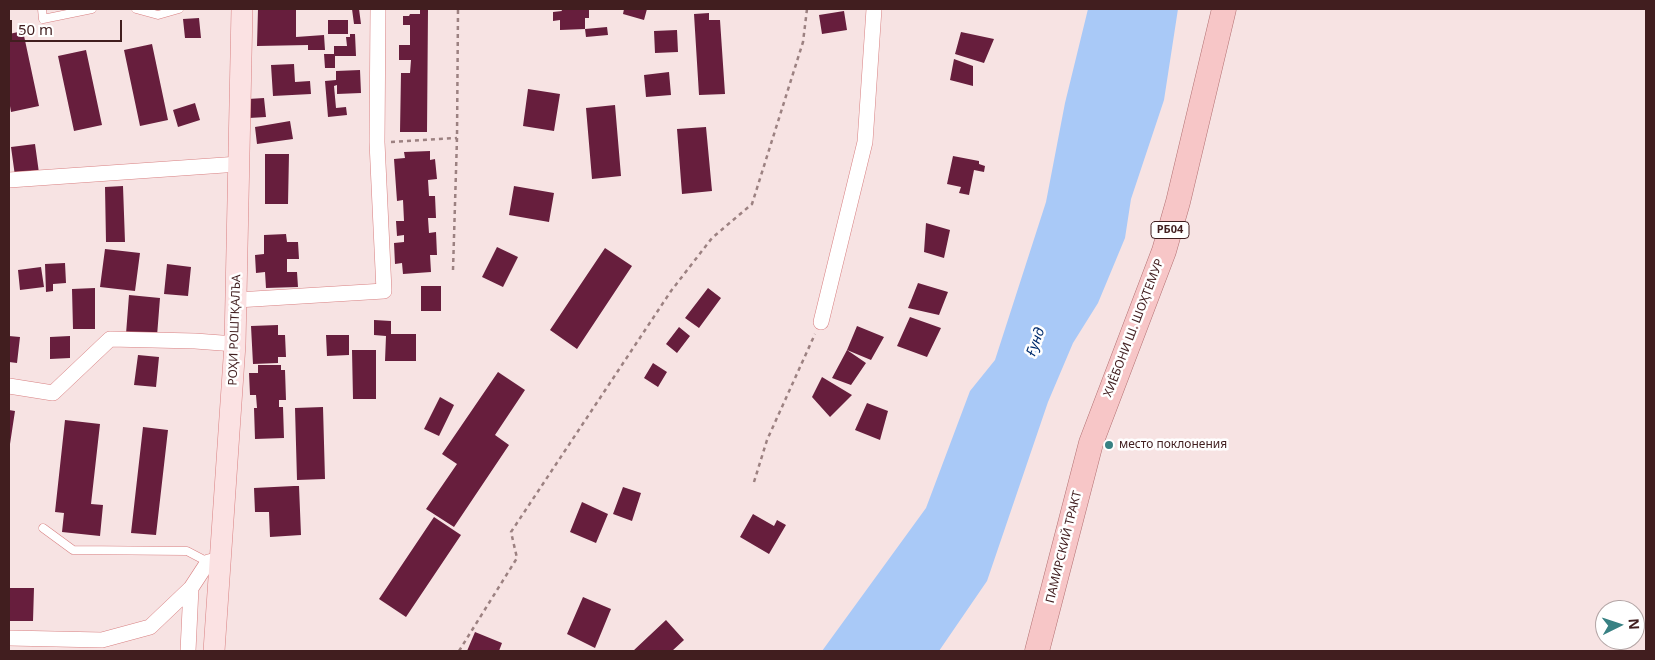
<!DOCTYPE html>
<html>
<head>
<meta charset="utf-8">
<style>
	body { margin:0 }
	#map { position:relative; width:1655px; height:660px; overflow:hidden; background:#f7e3e3; font-family:"Noto Sans",sans-serif }
	canvas { display:block }
	.frame { position:absolute; inset:0; border:10px solid #411e1f; pointer-events:none }
	.north { position:absolute; left:1595px; top:600px; width:50px; height:50px; box-sizing:border-box; background:#fff; border:1px solid #b3a5a5; border-radius:50%; rotate:86deg; font-size:14px; font-weight:700; line-height:20px; text-align:center; color:#411e1f }
	.north::after { content:''; display:block; margin:auto; width:18px; height:22px; background:#388183; clip-path:polygon(50% 0,100% 100%,50% 72%,0 100%) }
	.scale { position:absolute; left:10px; top:20px; width:112px; height:22px; box-sizing:border-box; border:2px solid #411e1f; border-top:0; padding-left:6px; font-size:15px; line-height:18px; white-space:nowrap; color:#411e1f; -webkit-text-stroke:4px #fff; paint-order:stroke }
</style>
</head>
<body>
<div id="map">
<canvas width="1655" height="660"></canvas>
<div class="frame"></div>
<div class="north">N</div>
<div class="scale">50 m</div>
</div>
<script>
const ctx = document.querySelector('canvas').getContext('2d');
ctx.lineJoin = 'round';
function paint(path, color) { ctx.fillStyle = color; ctx.fill(path, 'evenodd'); }
const toPath = rows => new Path2D(rows.map(r => 'M' + r).join(''));
function stroke(path, color, width, dash) { ctx.strokeStyle = color; ctx.lineWidth = width; ctx.lineCap = dash ? 'butt' : 'round'; ctx.setLineDash(dash || []); ctx.stroke(path); }
function write(font, color, halo, rows, align = 'center') {
  ctx.font = font + ' "Noto Sans",sans-serif'; ctx.lineWidth = 5; ctx.setLineDash([]); ctx.textBaseline = 'middle'; ctx.strokeStyle = halo; ctx.fillStyle = color; for (const [text, x, y, turn = 0] of rows) {
    ctx.save(); ctx.translate(x, y); ctx.rotate((+turn || 0) * Math.PI / 180); ctx.textAlign = isNaN(turn) ? turn : align; if (halo) ctx.strokeText(text, 0, 0); ctx.fillText(text, 0, 0); ctx.restore();
  }
}
const water = toPath([
	[1088,9,1178,9,1164,100,1131,199,1125,238,1098,303,1073,343,1048,402,987,581,939,651,822,651,926,508,970,391,995,360,1046,202,1065,103]
]);
const building = toPath([
	[258,9,296,9,296,37,324,35,325,50,308,50,308,45,257,46],
	[352,9,359,9,361,24,354,24],
	[420,9,428,9,427,132,400,132,401,73,410,73,411,60,399,60,399,45,410,45,410,25,403,25,403,16,409,16,410,14,420,14],
	[561,9,589,9,589,18,585,18,585,29,607,27,608,35,586,37,585,29,560,30,560,20,553,21,553,12,562,11],
	[624,9,647,9,644,20,623,14],
	[844,11,847,30,822,34,819,15],
	[709,13,709,20,720,20,725,94,699,95,694,14],
	[199,18,201,38,185,38,183,19],
	[328,20,348,20,348,34,328,34],
	[677,30,678,52,655,53,654,31],
	[23,31,39,106,11,112,9,100,9,34],
	[961,32,994,39,984,63,955,54],
	[350,34,355,34,356,56,335,56,335,68,325,68,324,54,334,54,334,46,347,46,346,37,350,37],
	[152,44,168,120,140,126,124,50],
	[86,50,102,125,74,131,58,56],
	[954,59,973,66,973,86,950,80],
	[294,64,295,82,310,81,311,94,273,96,271,65],
	[360,70,361,93,337,94,337,85,334,86,336,108,346,107,347,115,328,117,325,81,336,80,336,71],
	[669,72,671,95,646,97,644,75],
	[528,89,560,94,554,131,523,126],
	[264,98,266,117,249,118,248,99],
	[195,103,200,120,178,127,173,110],
	[615,105,621,176,592,179,586,108],
	[290,121,293,139,257,144,255,127],
	[706,127,712,191,682,194,677,129],
	[35,144,39,173,15,176,11,147],
	[430,151,430,160,435,159,437,179,428,180,429,196,435,196,436,218,428,218,429,233,436,232,437,255,430,255,431,272,403,274,402,263,395,264,394,243,404,242,404,235,397,236,396,221,404,221,403,200,397,201,394,159,405,158,404,152],
	[265,154,289,154,288,204,265,204],
	[953,156,979,161,979,164,985,166,984,172,974,170,969,195,959,193,961,187,947,184],
	[123,186,125,242,106,242,105,187],
	[514,186,554,193,549,222,509,215],
	[926,223,950,230,944,258,924,252],
	[286,234,287,242,298,242,299,259,287,259,287,272,297,272,298,287,266,288,265,272,256,273,255,255,264,254,264,235],
	[497,247,518,257,503,287,482,277],
	[605,248,632,266,577,349,550,330],
	[105,249,140,253,135,291,100,287],
	[65,263,66,283,53,284,53,291,46,292,45,264],
	[167,264,191,267,188,296,164,294],
	[41,267,44,287,20,290,18,270],
	[918,283,948,292,939,315,908,308],
	[421,286,441,286,441,311,421,311],
	[95,288,95,329,73,329,72,289],
	[708,288,721,298,699,328,685,318],
	[129,295,160,298,157,336,126,334],
	[910,317,941,328,927,357,897,346],
	[374,320,391,321,391,334,416,334,416,361,385,361,386,336,374,335],
	[278,325,278,335,285,335,286,357,278,357,278,363,253,364,251,326],
	[857,326,884,337,871,360,847,350],
	[679,327,690,336,677,353,666,344],
	[326,335,349,335,349,355,327,356],
	[9,336,20,337,17,363,9,362],
	[70,336,70,358,50,359,50,337],
	[352,350,376,350,376,399,353,399],
	[847,350,866,363,851,385,832,378],
	[138,355,159,357,156,387,134,385],
	[653,363,667,372,658,387,644,378],
	[258,365,281,365,281,370,285,370,286,400,279,400,279,407,283,407,284,438,255,439,254,408,257,408,256,395,250,395,249,373,258,373],
	[498,372,525,390,495,435,509,445,454,527,426,509,457,464,442,454],
	[822,377,852,395,830,417,812,397],
	[440,397,454,405,439,436,424,429],
	[867,403,888,411,880,440,855,430],
	[323,407,325,479,297,480,295,408],
	[9,410,15,411,10,444,9,444],
	[65,420,100,424,91,504,103,505,100,536,62,532,64,513,55,512],
	[143,427,168,430,156,535,131,533],
	[294,486,299,486,301,535,270,537,269,512,255,512,254,488],
	[623,487,641,493,632,521,613,514],
	[582,502,608,514,596,543,570,532],
	[753,514,774,526,777,520,786,525,769,554,740,537],
	[434,517,461,535,406,617,379,599],
	[9,588,34,588,33,621,9,621],
	[583,597,611,609,595,648,567,634],
	[666,620,684,640,672,651,633,651],
	[475,632,502,643,499,651,467,651]
]);
const path = toPath([
	[391,142,457,138],
	[453,270,457,138,458,9],
	[754,482,767,440,815,334],
	[459,651,517,558,511,532,671,291,712,238,752,204,803,42,807,9]
]);
const lane = toPath([
	[42,9,43,19,92,9],
	[136,9,158,15,179,9],
	[43,528,73,550,187,551,208,562]
]);
const street = toPath([
	[9,180,239,164],
	[237,300,384,291,377,142,378,9],
	[821,322,865,142,874,9],
	[9,386,53,393,110,339,195,341,235,344],
	[9,638,102,640,150,627,191,588,208,562,222,559],
	[188,651,191,588]
]);
const secondary = toPath([
	[214,651,235,344,242,9]
]);
const primary = toPath([
	[1037,651,1091,443,1164,251,1178,202,1224,9]
]);
const markers = [
	[1109,445,5,"#388183"]
];
const shields = [
	[1170,230,38]
];
const shieldNames = [
	["РБ04",1170,230]
];
const streetNames = [
	["ХИЁБОНИ Ш. ШОҲТЕМУР",1134,328,-69],
	["РОҲИ РОШТҚАЛЪА",235,330,-88],
	["ПАМИРСКИЙ ТРАКТ",1064,547,-76]
];
const poiNames = [
	["место поклонения",1119,445]
];
const waterNames = [
	["Ғунд",1036,342,-70]
];
paint(water, '#a9c9f7');
paint(building, '#671e3d');
stroke(lane, '#d88082', 9);
stroke(street, '#d88082', 16);
stroke(secondary, '#d88082', 22);
stroke(primary, '#b47274', 25);
stroke(path, '#9c8181', 2.5, [4, 4]);
stroke(lane, '#fff', 8);
stroke(street, '#fff', 15);
stroke(secondary, '#fbe2e3', 21);
stroke(primary, '#f7c6c7', 24);
for (const [x, y, r, color] of markers) { const dot = new Path2D(); dot.arc(x, y, r, 0, 2 * Math.PI); ctx.fillStyle = color; ctx.fill(dot); stroke(dot, '#fff', 2); }
for (const [x, y, w] of shields) { const box = new Path2D(); box.roundRect(x - w / 2, y - 8.5, w, 17, 4); ctx.fillStyle = '#fff'; ctx.fill(box); stroke(box, '#411e1f', 1); }
write('bold 11px', '#411e1f', null, shieldNames);
write('12px', '#411e1f', '#fff', streetNames);
write('12px', '#411e1f', '#fff', poiNames, 'left');
write('italic 14px', '#002c6d', '#fff', waterNames);
</script>
</body>
</html>
